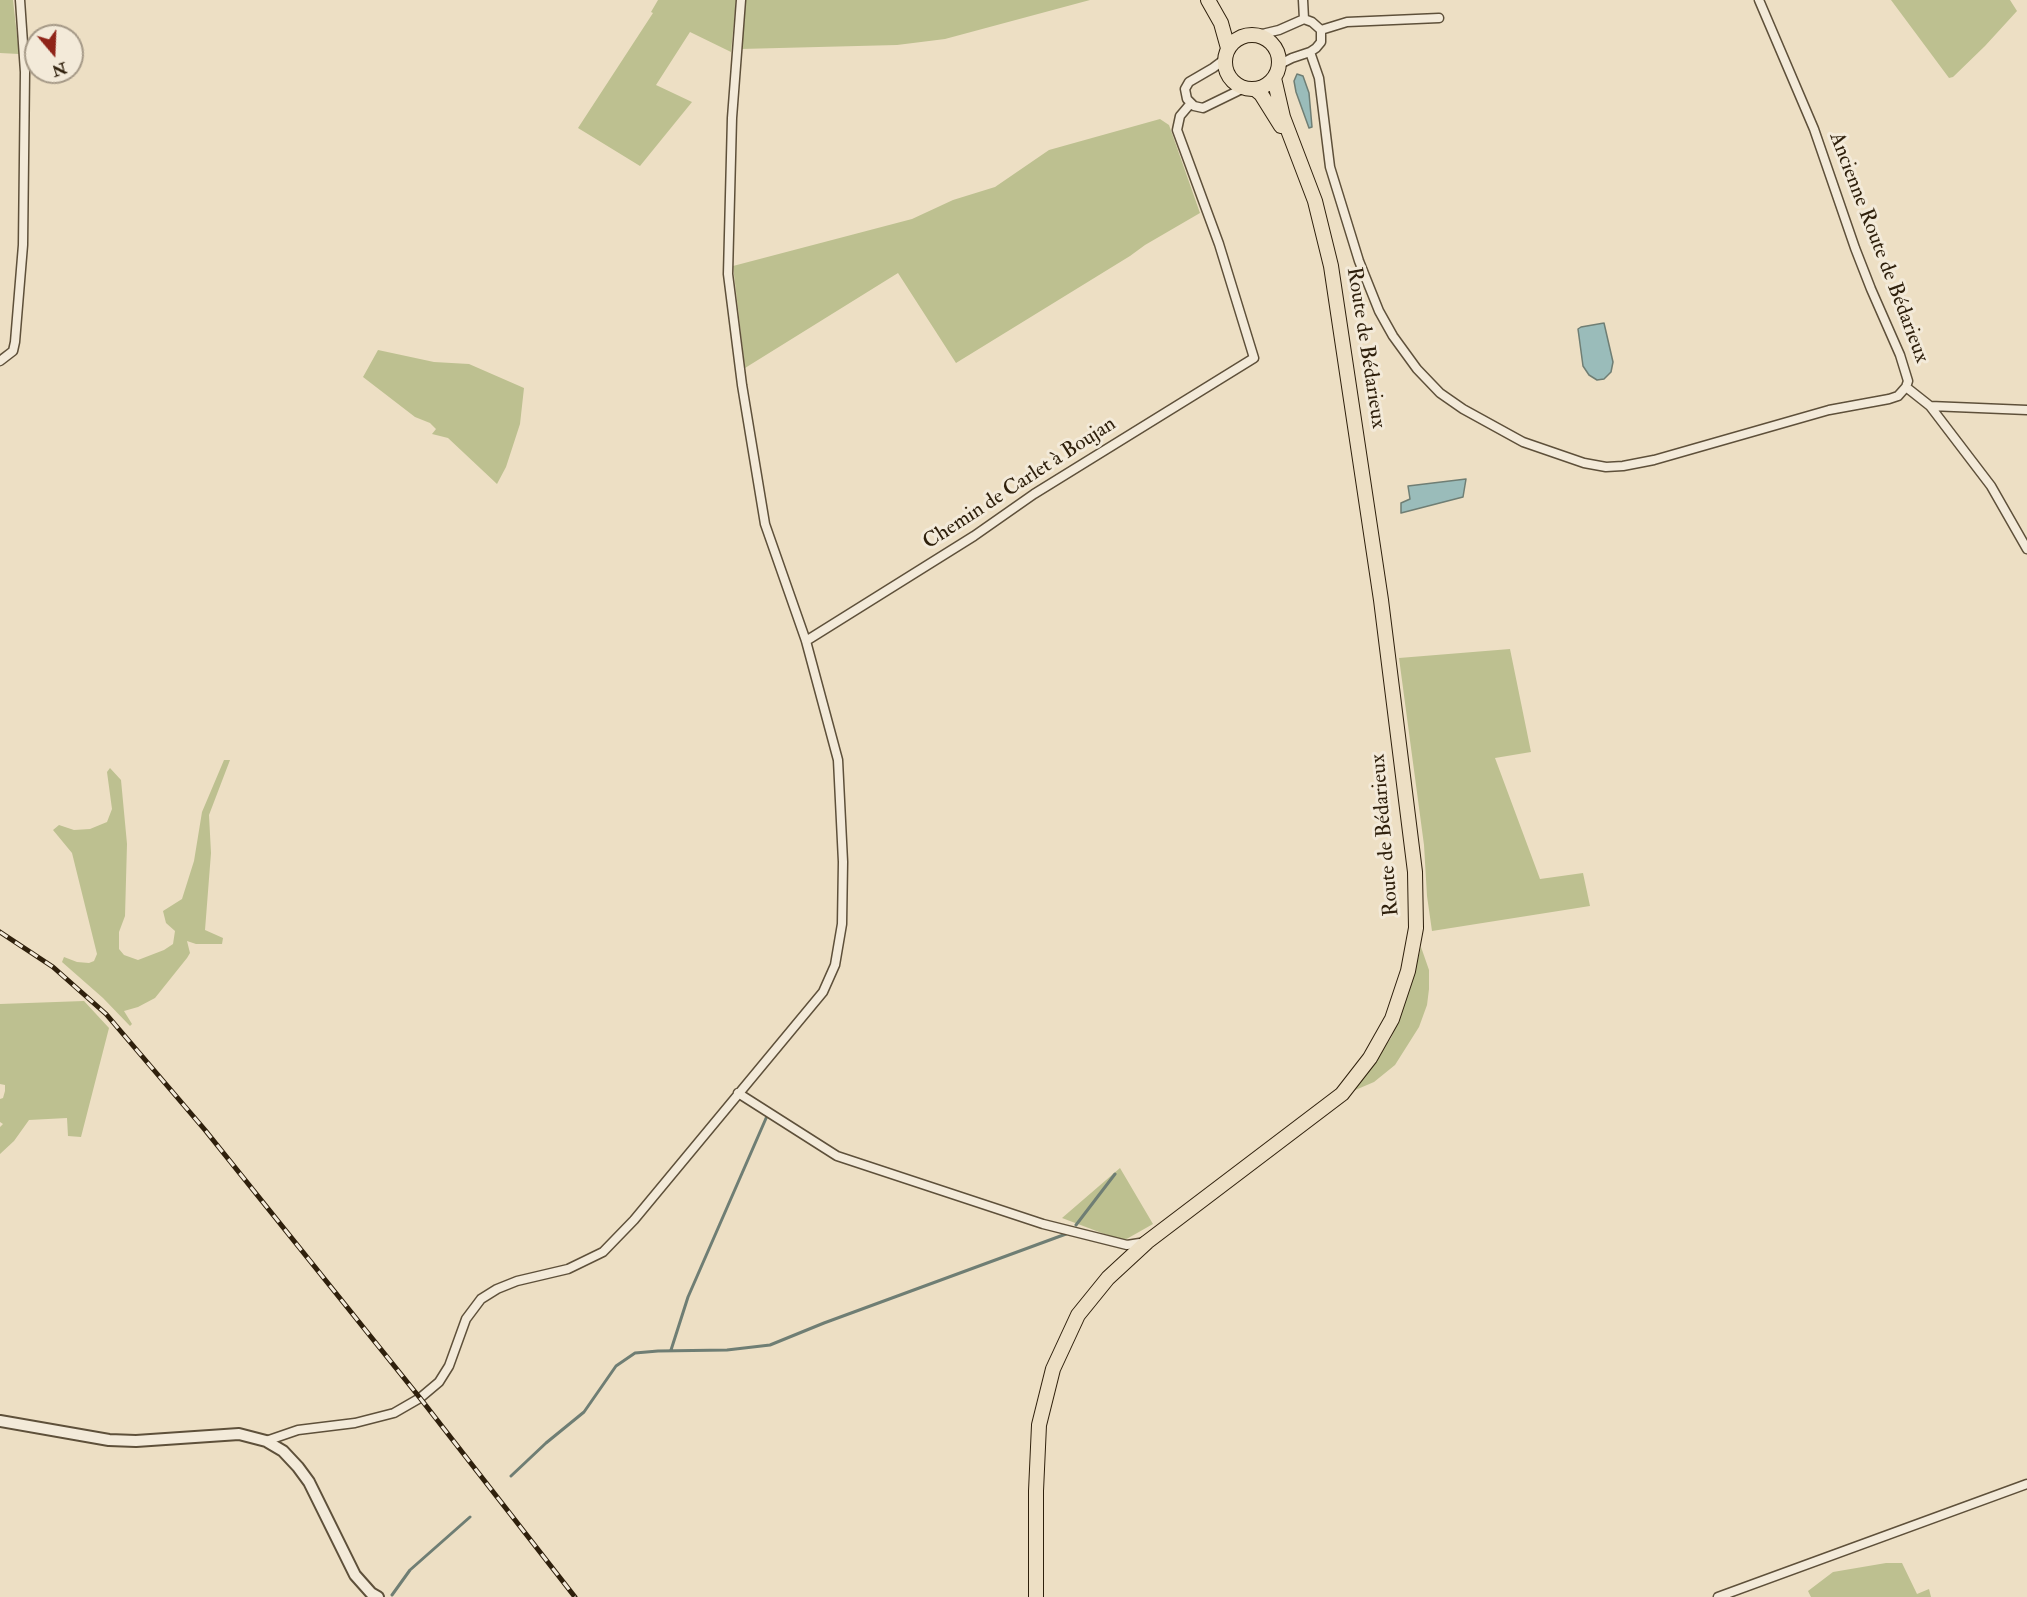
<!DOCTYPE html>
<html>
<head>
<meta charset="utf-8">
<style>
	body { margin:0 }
	#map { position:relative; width:2027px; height:1597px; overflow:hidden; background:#eddfc4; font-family:"IM FELL Double Pica",serif }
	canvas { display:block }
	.north { position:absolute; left:24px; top:24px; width:60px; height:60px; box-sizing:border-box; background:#f3ead9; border:2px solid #a59987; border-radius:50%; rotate:161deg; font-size:16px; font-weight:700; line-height:24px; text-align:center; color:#2f200c }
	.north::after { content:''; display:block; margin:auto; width:21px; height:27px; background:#8f2418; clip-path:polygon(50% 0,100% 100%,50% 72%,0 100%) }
</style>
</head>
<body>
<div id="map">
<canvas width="2027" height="1597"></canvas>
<div class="north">N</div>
</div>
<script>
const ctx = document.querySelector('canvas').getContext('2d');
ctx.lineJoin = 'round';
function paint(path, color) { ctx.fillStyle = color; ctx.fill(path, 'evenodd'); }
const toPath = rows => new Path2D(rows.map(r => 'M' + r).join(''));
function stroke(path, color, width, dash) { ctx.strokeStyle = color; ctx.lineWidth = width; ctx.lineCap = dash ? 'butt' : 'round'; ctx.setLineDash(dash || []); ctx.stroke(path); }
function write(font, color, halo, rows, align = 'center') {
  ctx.font = font + ' "IM FELL Double Pica",serif'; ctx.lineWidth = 6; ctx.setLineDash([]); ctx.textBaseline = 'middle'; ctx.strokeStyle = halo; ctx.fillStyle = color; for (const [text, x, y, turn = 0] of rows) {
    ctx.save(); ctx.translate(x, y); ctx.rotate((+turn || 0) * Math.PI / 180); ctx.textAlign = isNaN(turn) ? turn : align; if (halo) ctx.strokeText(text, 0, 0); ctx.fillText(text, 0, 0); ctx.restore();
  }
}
const green = toPath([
	[0,0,13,0,19,54,0,53],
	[658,0,736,0,731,52,690,32,656,85,692,102,640,166,578,128,653,13,651,12],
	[746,0,1090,0,945,39,897,45,740,49],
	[1891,0,2010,0,2017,11,1985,46,1953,77,1949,78],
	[1160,119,1169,125,1200,213,1145,245,1130,256,956,363,898,273,745,368,733,266,912,219,953,200,995,187,1049,150],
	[378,350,434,362,469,364,524,388,520,424,506,467,497,484,448,438,432,434,436,429,430,423,415,417,363,377],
	[1510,649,1531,752,1495,758,1540,879,1583,873,1590,906,1432,931,1427,896,1424,845,1399,658],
	[224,760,230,760,209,815,211,853,205,930,223,938,222,944,196,944,187,941,190,953,187,958,155,998,138,1007,124,1011,132,1024,130,1026,103,998,62,962,64,957,77,962,89,963,94,961,97,954,72,853,53,830,59,825,74,830,90,829,107,822,112,809,107,772,110,768,121,780,127,844,125,916,119,932,119,949,124,955,138,960,164,950,173,944,175,931,166,923,163,911,182,899,194,861,202,812],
	[1421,947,1429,970,1429,989,1427,1005,1419,1027,1395,1065,1374,1082,1353,1091,1391,1038,1410,989],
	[84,1001,109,1028,81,1137,68,1136,67,1118,29,1120,14,1141,0,1154,0,1127,3,1124,0,1122,0,1099,3,1098,5,1091,5,1085,0,1084,0,1004],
	[1120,1168,1153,1224,1123,1241,1062,1218],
	[1886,1563,1902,1563,1917,1594,1929,1589,1931,1597,1811,1597,1808,1591,1833,1572]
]);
const water = toPath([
	[1297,74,1303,76,1309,93,1312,127,1309,128,1296,92,1294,81,1297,74],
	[1604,323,1613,362,1611,372,1604,379,1597,380,1589,375,1583,366,1578,329,1581,327,1604,323],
	[1466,479,1463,497,1401,513,1401,503,1410,499,1408,486,1466,479]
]);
const stream = toPath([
	[1076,1225,1115,1174],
	[671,1350,688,1297,767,1116],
	[511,1476,546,1443,584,1412,616,1366,635,1353,658,1351,727,1350,770,1345,824,1323,1066,1234],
	[392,1595,410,1570,470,1517]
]);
const minor = toPath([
	[1303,0,1304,19],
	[1321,30,1347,22,1439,18],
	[1258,35,1279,30,1304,19,1312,22,1321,30,1321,42,1316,48,1310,52,1292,58,1280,64],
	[1310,52,1319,78,1330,167,1359,261,1379,311,1393,336,1417,369,1440,393,1463,409,1523,442,1584,463,1606,467,1623,466,1654,460,1829,410,1889,399,1898,396,1906,387,1908,381,1900,355,1871,289,1855,248,1814,129,1759,0],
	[1225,59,1213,68,1189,82,1185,89,1187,99,1194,106,1203,108,1244,88],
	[0,361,13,351,15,342,23,245,25,72,20,0],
	[1906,387,1930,406,1991,486,2027,549],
	[1930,406,2027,410],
	[806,641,974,536,1034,494,1254,358,1219,244,1177,130,1180,116,1191,103],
	[738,1093,837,1156,1043,1224,1127,1245,1146,1242],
	[266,1441,298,1430,355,1423,394,1413,420,1398,439,1382,449,1366,466,1319,481,1299,497,1289,517,1281,568,1269,603,1252,634,1220,823,992,835,965,842,924,843,862,838,760,806,641,765,524,742,385,728,274,732,118,741,0],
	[1718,1597,2027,1484]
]);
const tertiary = toPath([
	[0,1421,109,1440,136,1441,239,1434,266,1441,283,1451,298,1467,309,1482,355,1575,371,1593,378,1597]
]);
const primary = toPath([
	[1208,0,1221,23,1228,48],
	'1225 62a27 27 0 1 1 54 0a27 27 0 1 1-54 0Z',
	[1255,89,1261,94,1281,126],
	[1036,1597,1036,1491,1039,1425,1053,1369,1078,1315,1108,1278,1147,1242,1342,1094,1370,1058,1392,1019,1408,971,1416,928,1415,872,1381,600,1331,266,1315,201,1283,117,1274,78]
]);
const rail = toPath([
	[0,932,53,967,106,1014,205,1130,420,1398,575,1597]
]);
const streetNames = [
	["Ancienne Route de Bédarieux",1878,248,69],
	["Route de Bédarieux",1365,348,81],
	["Chemin de Carlet à Boujan",1020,484,-33],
	["Route de Bédarieux",1386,835,-95]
];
paint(green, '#bdc090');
paint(water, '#9abcba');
stroke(water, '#6f7e74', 1.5);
stroke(stream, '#6f7e74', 3);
stroke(minor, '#5e503a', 11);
stroke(tertiary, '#5e503a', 14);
stroke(primary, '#2f200c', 16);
stroke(minor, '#f3ead9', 8);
stroke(tertiary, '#f3ead9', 10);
stroke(primary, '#eddfc4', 14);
stroke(rail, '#2f200c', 5);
stroke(rail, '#f3ead9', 3, [9]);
write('21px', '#2f200c', '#f3ead9', streetNames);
</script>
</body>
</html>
